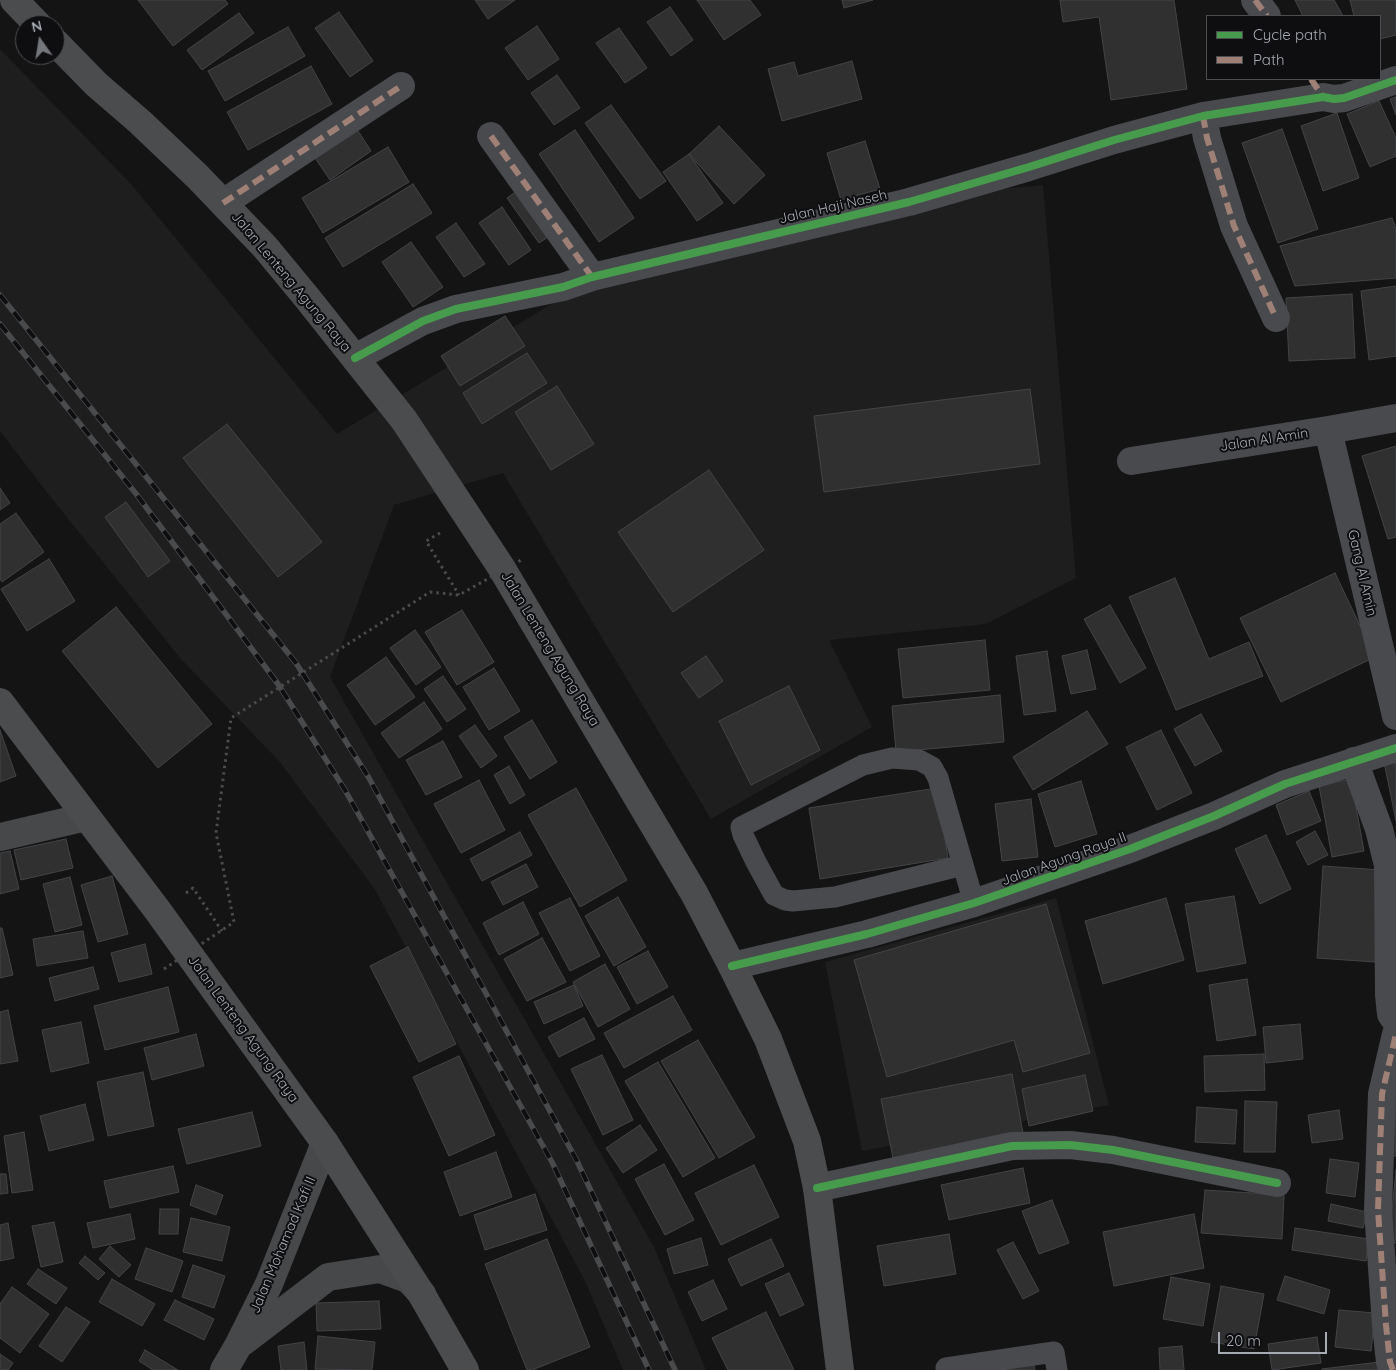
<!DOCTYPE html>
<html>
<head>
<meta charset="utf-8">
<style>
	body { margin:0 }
	#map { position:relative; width:1396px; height:1370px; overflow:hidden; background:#141414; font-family:Quicksand,sans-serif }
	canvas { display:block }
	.legend { position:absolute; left:1206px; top:15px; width:175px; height:65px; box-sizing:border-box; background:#0e0e10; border:1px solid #4b4d51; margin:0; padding:6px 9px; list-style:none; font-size:15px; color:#a6abb3 }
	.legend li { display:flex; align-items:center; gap:10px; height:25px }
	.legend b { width:25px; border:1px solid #4b4d51 }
	.north { position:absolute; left:15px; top:15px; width:50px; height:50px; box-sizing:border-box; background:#0e0e10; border:1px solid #4b4d51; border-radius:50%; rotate:347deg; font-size:14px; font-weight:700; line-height:20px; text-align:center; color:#a6abb3 }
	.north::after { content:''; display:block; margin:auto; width:18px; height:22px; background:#73767b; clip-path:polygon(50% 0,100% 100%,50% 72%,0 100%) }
	.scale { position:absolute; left:1218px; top:1332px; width:109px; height:22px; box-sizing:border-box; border:2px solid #a6abb3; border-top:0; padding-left:6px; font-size:15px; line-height:18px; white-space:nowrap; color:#a6abb3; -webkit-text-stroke:4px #0e0e10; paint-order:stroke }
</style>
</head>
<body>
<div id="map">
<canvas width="1396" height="1370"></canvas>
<ul class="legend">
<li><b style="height:6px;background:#469c4c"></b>Cycle path</li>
<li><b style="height:6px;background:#9e8076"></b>Path</li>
</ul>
<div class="north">N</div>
<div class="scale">20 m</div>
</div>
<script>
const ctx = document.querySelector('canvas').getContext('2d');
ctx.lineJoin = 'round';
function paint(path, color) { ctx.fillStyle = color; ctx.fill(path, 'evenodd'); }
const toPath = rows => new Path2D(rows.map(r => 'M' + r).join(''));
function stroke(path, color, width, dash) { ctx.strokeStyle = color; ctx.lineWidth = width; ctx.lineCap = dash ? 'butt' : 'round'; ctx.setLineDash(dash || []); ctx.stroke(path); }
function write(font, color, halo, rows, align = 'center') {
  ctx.font = font + ' Quicksand,sans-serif'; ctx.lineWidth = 4; ctx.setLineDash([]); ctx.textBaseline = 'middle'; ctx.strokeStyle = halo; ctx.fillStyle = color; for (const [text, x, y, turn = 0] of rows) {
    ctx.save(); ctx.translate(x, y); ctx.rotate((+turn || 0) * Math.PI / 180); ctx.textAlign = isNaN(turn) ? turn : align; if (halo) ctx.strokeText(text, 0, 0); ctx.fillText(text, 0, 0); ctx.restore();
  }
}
const built = toPath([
	[0,49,131,184,337,434,614,266,844,204,1043,185,1076,578,986,624,829,640,872,727,711,819,503,473,394,505,330,677,654,1247,706,1370,623,1370,585,1281,374,888,279,761,180,658,45,490,0,431],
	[1056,898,1109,1105,862,1151,825,962]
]);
const building = toPath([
	[138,0,225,0,228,4,173,46,138,0],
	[475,0,515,0,488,19,475,0],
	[697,0,750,0,761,15,724,40,697,0],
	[842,0,873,0,844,8,842,0],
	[1060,0,1174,0,1187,89,1111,100,1099,17,1063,22,1060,0],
	[1295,0,1334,0,1343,16,1303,16,1295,0],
	[1350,0,1396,0,1396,35,1380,39,1380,16,1354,16,1350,0],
	[670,7,693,40,671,56,647,22,670,7],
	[339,12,373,61,350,77,315,28,339,12],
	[239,13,254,33,202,70,187,50,239,13],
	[537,26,559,59,528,80,505,48,537,26],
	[288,27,305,56,225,101,208,71,288,27],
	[619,28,647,68,625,83,596,43,619,28],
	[852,61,862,99,782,121,768,69,794,62,798,76,852,61],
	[311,66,332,104,248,150,227,112,311,66],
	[557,75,580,108,554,125,531,93,557,75],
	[1396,97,1396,115,1390,99,1396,97],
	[1379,101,1396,138,1396,156,1370,167,1347,114,1379,101],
	[611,105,666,181,640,199,585,123,611,105],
	[1337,113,1359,178,1323,191,1301,126,1337,113],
	[351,120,371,151,330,180,309,149,351,120],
	[719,126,765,175,734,204,689,154,719,126],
	[1282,129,1318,229,1278,243,1242,143,1282,129],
	[575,130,634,218,599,242,539,154,575,130],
	[865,141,880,189,841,200,827,153,865,141],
	[388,147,409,182,323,233,302,198,388,147],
	[689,154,723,203,697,221,663,172,689,154],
	[413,184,432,213,343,267,325,238,413,184],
	[525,185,557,231,539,243,507,198,525,185],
	[502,207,531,250,509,265,479,223,502,207],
	[1392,218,1396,229,1396,278,1295,286,1280,246,1392,218],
	[456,223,485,264,464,277,436,237,456,223],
	[411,242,443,287,413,307,382,262,411,242],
	[1396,286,1396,356,1369,360,1361,291,1396,286],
	[1352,294,1355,358,1289,361,1286,298,1352,294],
	[505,316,525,346,460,386,441,356,505,316],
	[527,353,547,383,482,424,463,393,527,353],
	[557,386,594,444,551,470,515,412,557,386],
	[1030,389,1040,464,824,492,814,416,1030,389],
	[227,424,322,542,278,577,183,458,227,424],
	[1396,446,1396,537,1388,539,1362,456,1396,446],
	[709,470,764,550,673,612,618,532,709,470],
	[0,488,10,503,0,510,0,488],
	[126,502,170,561,148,577,105,517,126,502],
	[16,513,44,552,2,582,0,579,0,524,16,513],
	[49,559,75,601,27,631,1,589,49,559],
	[1335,573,1375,657,1281,702,1240,618,1335,573],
	[1175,578,1209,659,1249,642,1263,676,1176,710,1129,597,1175,578],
	[1110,605,1146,668,1120,683,1084,619,1110,605],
	[116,607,212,724,158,768,62,651,116,607],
	[462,610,494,662,457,685,425,632,462,610],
	[415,630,441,667,416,685,390,648,415,630],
	[985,640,990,690,903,698,898,649,985,640],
	[1087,650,1096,689,1071,694,1062,656,1087,650],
	[1047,651,1056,711,1024,715,1016,656,1047,651],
	[706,656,723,681,699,698,681,673,706,656],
	[386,657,415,697,375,725,347,685,386,657],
	[494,668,520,711,489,730,463,687,494,668],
	[443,676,466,709,447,722,424,689,443,676],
	[789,686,820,750,751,785,719,721,789,686],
	[1000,695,1004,742,896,752,892,706,1000,695],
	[424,702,442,729,399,758,381,733,424,702],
	[1087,711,1108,744,1033,790,1013,757,1087,711],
	[1201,714,1222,751,1195,766,1174,729,1201,714],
	[532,720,557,762,530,779,504,737,532,720],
	[475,725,497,756,481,768,459,736,475,725],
	[0,730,16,776,0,782,0,730],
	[1161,730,1192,793,1157,810,1126,747,1161,730],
	[443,741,462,777,426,795,406,760,443,741],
	[1396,754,1396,821,1383,757,1396,754],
	[509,766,525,795,510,804,494,775,509,766],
	[1351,779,1364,851,1332,857,1319,786,1351,779],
	[479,780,505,830,461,853,434,804,479,780],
	[1081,781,1097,834,1055,847,1038,794,1081,781],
	[576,788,627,880,580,907,528,815,576,788],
	[937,788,948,858,820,879,809,808,937,788],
	[1309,791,1321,821,1287,835,1276,805,1309,791],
	[1031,799,1038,857,1002,861,995,804,1031,799],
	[1315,831,1328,855,1308,865,1296,842,1315,831],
	[520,832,532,855,482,881,470,859,520,832],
	[1266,835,1291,889,1260,904,1235,849,1266,835],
	[66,839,73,868,21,880,14,850,66,839],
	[10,851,19,889,0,894,0,853,10,851],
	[526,864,538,887,503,905,491,882,526,864],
	[1323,866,1381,870,1375,962,1317,958,1323,866],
	[112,876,128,934,98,942,81,885,112,876],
	[70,877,82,925,55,932,43,884,70,877],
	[1234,896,1246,963,1197,972,1185,904,1234,896],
	[618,897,646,947,614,966,585,916,618,897],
	[570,898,600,956,570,971,539,913,570,898],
	[1166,898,1184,960,1103,984,1085,921,1166,898],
	[523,902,539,934,499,955,483,923,523,902],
	[1046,904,1090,1053,1023,1072,1014,1040,887,1077,854,960,1046,904],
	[0,928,2,928,13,975,0,978,0,928],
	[83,931,88,958,37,966,33,939,83,931],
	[542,938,566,982,527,1001,504,959,542,938],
	[145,944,152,974,119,982,111,953,145,944],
	[408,947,456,1044,419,1062,370,966,408,947],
	[648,951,668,987,637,1004,617,967,648,951],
	[605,964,630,1009,598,1027,573,982,605,964],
	[93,967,99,989,55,1001,49,978,93,967],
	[1247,979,1256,1035,1217,1041,1209,985,1247,979],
	[574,985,583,1006,544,1024,534,1002,574,985],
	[168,987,179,1032,105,1050,94,1006,168,987],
	[673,996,692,1030,624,1068,604,1033,673,996],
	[8,1010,18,1061,0,1064,0,1012,8,1010],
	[584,1018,595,1039,559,1057,548,1037,584,1018],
	[81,1022,89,1063,51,1072,42,1030,81,1022],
	[1300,1024,1303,1059,1266,1063,1263,1027,1300,1024],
	[196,1034,204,1066,152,1080,144,1048,196,1034],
	[698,1040,755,1137,719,1158,661,1061,698,1040],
	[1264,1054,1265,1090,1205,1092,1204,1056,1264,1054],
	[602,1055,633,1120,603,1135,571,1069,602,1055],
	[459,1056,495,1135,449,1156,413,1077,459,1056],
	[1396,1061,1396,1156,1391,1156,1396,1061],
	[658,1062,715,1158,683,1177,625,1081,658,1062],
	[143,1072,154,1126,108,1136,97,1082,143,1072],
	[1012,1074,1023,1133,893,1158,881,1099,1012,1074],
	[1085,1075,1093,1111,1029,1126,1022,1089,1085,1075],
	[1245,1101,1277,1102,1275,1152,1244,1152,1245,1101],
	[85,1104,94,1140,49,1151,40,1116,85,1104],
	[1197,1107,1237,1110,1235,1144,1195,1142,1197,1107],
	[1339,1110,1343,1139,1312,1143,1308,1115,1339,1110],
	[252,1112,261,1146,187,1164,178,1129,252,1112],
	[640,1125,657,1150,623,1173,606,1148,640,1125],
	[24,1132,33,1190,12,1193,4,1136,24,1132],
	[496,1152,512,1197,460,1216,444,1172,496,1152],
	[1330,1159,1359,1163,1355,1197,1326,1193,1330,1159],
	[664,1164,694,1220,665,1235,635,1179,664,1164],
	[754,1165,779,1217,721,1245,695,1193,754,1165],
	[173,1166,179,1192,110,1208,104,1181,173,1166],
	[1023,1168,1030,1203,949,1220,941,1185,1023,1168],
	[1396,1170,1396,1243,1389,1242,1396,1170],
	[0,1174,6,1174,8,1193,0,1194,0,1174],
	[196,1185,223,1195,216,1215,190,1205,196,1185],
	[1205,1190,1284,1195,1282,1239,1201,1233,1205,1190],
	[535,1194,547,1230,485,1250,474,1215,535,1194],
	[1052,1200,1069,1243,1039,1254,1022,1211,1052,1200],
	[1331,1204,1367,1212,1363,1228,1328,1221,1331,1204],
	[160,1209,179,1209,178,1234,159,1234,160,1209],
	[130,1214,135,1239,93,1248,87,1223,130,1214],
	[1194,1214,1204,1268,1114,1286,1103,1232,1194,1214],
	[191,1218,230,1227,222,1261,183,1252,191,1218],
	[54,1222,63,1262,41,1267,32,1226,54,1222],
	[8,1223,14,1258,0,1261,0,1225,8,1223],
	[1295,1228,1369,1239,1366,1261,1292,1250,1295,1228],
	[949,1234,956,1274,884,1286,877,1246,949,1234],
	[701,1238,708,1265,674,1274,667,1249,701,1238],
	[547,1239,590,1347,532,1370,527,1370,485,1264,547,1239],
	[771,1239,784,1266,741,1286,728,1259,771,1239],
	[1013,1242,1039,1291,1023,1299,997,1250,1013,1242],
	[110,1246,131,1265,119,1277,99,1259,110,1246],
	[146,1248,183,1261,172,1292,135,1279,146,1248],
	[85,1256,105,1273,98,1280,79,1263,85,1256],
	[193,1265,225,1276,214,1308,182,1297,193,1265],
	[38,1269,67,1288,56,1304,27,1284,38,1269],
	[789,1273,804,1305,780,1316,765,1284,789,1273],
	[1285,1276,1330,1290,1324,1314,1277,1300,1285,1276],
	[1171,1277,1210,1284,1203,1326,1163,1319,1171,1277],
	[112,1279,155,1304,142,1326,99,1302,112,1279],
	[713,1280,727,1309,702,1321,688,1292,713,1280],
	[1221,1286,1264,1294,1254,1349,1211,1342,1221,1286],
	[12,1287,49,1314,20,1353,0,1338,0,1304,12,1287],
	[175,1300,214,1319,204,1340,164,1320,175,1300],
	[379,1301,381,1329,317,1331,316,1303,379,1301],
	[66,1307,90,1322,62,1362,39,1346,66,1307],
	[1339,1310,1375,1313,1371,1351,1335,1347,1339,1310],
	[766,1312,794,1370,728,1370,712,1338,766,1312],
	[318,1336,375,1342,372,1370,315,1369,318,1336],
	[1317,1337,1321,1363,1272,1370,1268,1344,1317,1337],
	[304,1342,307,1370,281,1370,278,1346,304,1342],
	[1182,1346,1184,1370,1160,1370,1159,1348,1182,1346],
	[145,1350,178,1370,153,1370,139,1361,145,1350],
	[0,1354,13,1363,8,1370,0,1370,0,1354],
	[1033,1361,1035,1370,969,1370,1033,1361],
	[1379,1362,1381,1370,1322,1370,1322,1369,1379,1362]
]);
const path = toPath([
	[440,533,426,541,459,595],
	[186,893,193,888,222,931]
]);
const service = toPath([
	[963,865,835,897,793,901,785,900,774,895,756,862,743,835,741,827,863,765,892,758,919,760,932,767,938,778,963,865,974,903],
	[946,1368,1054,1352,1057,1370]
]);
const minor = toPath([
	[1255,0,1267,16],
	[1203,116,1207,138,1234,226,1276,318],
	[491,136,592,277],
	[223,203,401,86],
	[355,358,423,321,456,309,563,287,592,277,909,202,1029,167,1114,140,1203,116,1323,97,1334,99,1344,98,1396,80],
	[1328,430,1396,716],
	[1131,461,1328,430,1396,418],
	[1354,761,1379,829,1388,865,1389,995,1391,1014,1396,1021],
	[817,1188,1012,1146,1070,1145,1113,1150,1277,1183],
	[1393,1370,1390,1362,1386,1325,1378,1210,1382,1094,1396,1034]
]);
const tertiary = toPath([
	[732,966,867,934,974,903,1130,849,1214,816,1285,784,1396,748]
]);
const secondary = toPath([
	[0,837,86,817],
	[243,1342,328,1277,380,1269,408,1279,422,1294],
	[224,1370,238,1346,269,1284,325,1143]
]);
const primary = toPath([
	[14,0,38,25],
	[55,42,96,84,140,122,198,177,265,247,308,299,404,420,501,567,694,893,732,966,768,1039,807,1141,817,1188,840,1370],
	[0,702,158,911,325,1143,422,1295,465,1370]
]);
const rail = toPath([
	[0,295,296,663,369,778,577,1161,675,1370],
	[0,324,137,495,278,684,345,790,553,1164,649,1370]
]);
const pathBridge = toPath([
	[164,969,234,922,216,833,231,718,430,592,459,595,523,559]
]);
const quiet = toPath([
	[1255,0,1267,16],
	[1311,79,1323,97],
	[1203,116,1207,138,1234,226,1276,318],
	[491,136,592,277],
	[223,203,401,86],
	[1393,1370,1390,1362,1386,1325,1378,1210,1382,1094,1396,1034]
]);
const cycleway = toPath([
	[355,358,423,321,456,309,563,287,592,277,909,202,1029,167,1114,140,1203,116,1323,97,1334,99,1344,98,1396,80],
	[732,966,867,934,974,903,1130,849,1214,816,1285,784,1396,748],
	[817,1188,1012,1146,1070,1145,1113,1150,1277,1183]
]);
const streetNames = [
	["Jalan Haji Naseh",833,207,-13],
	["Jalan Lenteng Agung Raya",291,282,50],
	["Jalan Al Amin",1264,440,-9],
	["Gang Al Amin",1362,573,77],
	["Jalan Lenteng Agung Raya",550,649,59],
	["Jalan Agung Raya II",1064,859,-20],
	["Jalan Lenteng Agung Raya",243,1029,54],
	["Jalan Mohamad Kafi II",283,1245,-67]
];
paint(built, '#1e1e1f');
paint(building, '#303031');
stroke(building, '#434447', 1);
stroke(path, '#4a4b4d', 3, [2.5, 4]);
stroke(service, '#484a4d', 21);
stroke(minor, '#484a4d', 28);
stroke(tertiary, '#484a4d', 28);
stroke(secondary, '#47484a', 28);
stroke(primary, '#4b4c4e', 28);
stroke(rail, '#494a4c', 5.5);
stroke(rail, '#0e0e10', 4, [11]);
stroke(pathBridge, '#4a4b4d', 3, [2.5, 4]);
stroke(quiet, '#9e8076', 6, [12, 6]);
stroke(cycleway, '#469c4c', 8);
write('14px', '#a6abb3', '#0e0e10', streetNames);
</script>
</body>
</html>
